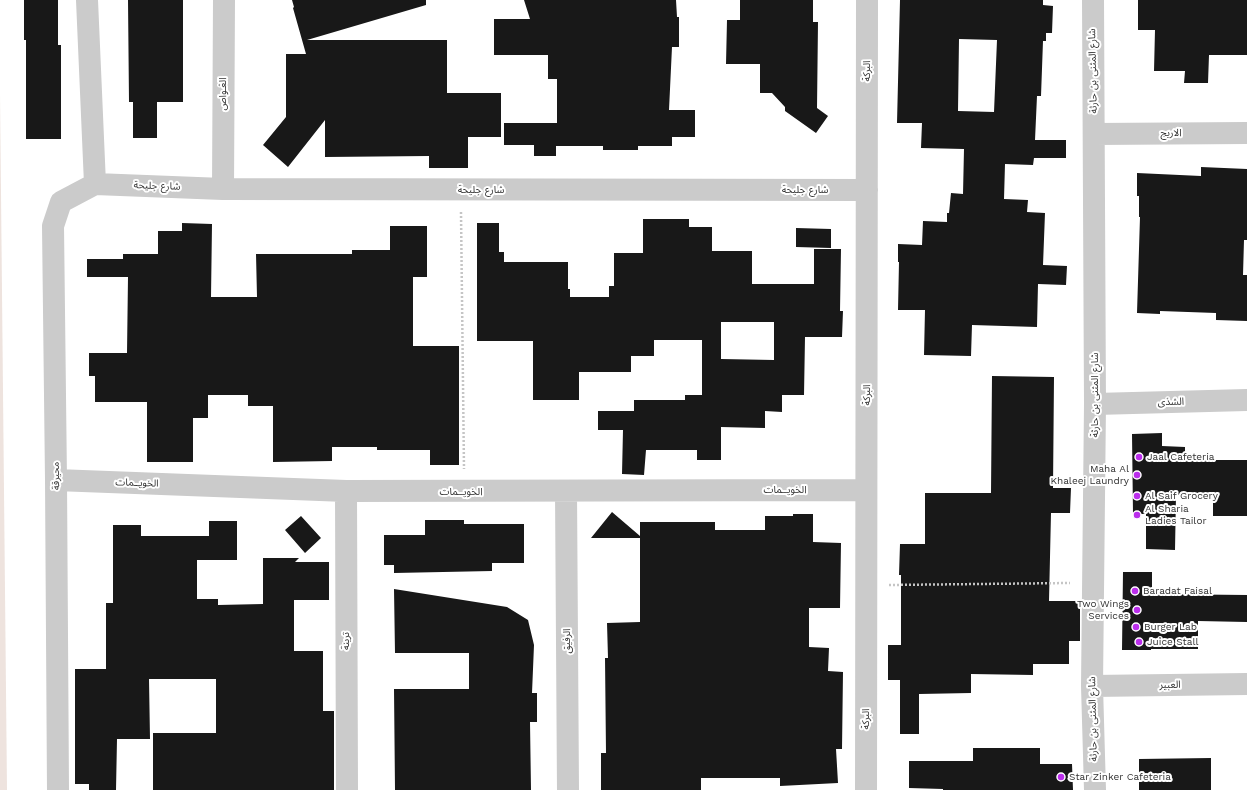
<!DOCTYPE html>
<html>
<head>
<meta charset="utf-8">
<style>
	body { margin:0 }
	canvas { display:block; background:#fff }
</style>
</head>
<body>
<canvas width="1247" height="790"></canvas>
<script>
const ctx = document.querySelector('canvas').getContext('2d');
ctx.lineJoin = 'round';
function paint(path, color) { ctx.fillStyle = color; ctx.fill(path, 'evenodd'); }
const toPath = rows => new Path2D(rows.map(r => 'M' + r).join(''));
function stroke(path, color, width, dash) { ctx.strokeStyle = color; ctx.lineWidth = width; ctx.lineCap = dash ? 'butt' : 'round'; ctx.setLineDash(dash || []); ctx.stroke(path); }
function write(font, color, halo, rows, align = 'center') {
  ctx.font = font + ' "Work Sans","Noto Sans Arabic",sans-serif'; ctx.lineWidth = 4; ctx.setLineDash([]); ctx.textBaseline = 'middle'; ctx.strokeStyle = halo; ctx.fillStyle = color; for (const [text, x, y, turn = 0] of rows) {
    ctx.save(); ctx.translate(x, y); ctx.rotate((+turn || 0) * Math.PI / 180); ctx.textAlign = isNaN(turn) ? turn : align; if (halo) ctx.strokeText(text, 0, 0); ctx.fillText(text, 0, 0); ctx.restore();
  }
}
const green = toPath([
	[0,93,7,790,0,790]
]);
const building = toPath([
	[24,0,58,0,58,45,61,45,61,139,26,139,26,40,24,40],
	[128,0,183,0,183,102,157,102,157,138,133,138,133,102,129,102],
	[292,0,426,0,426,5,307,40,447,40,447,93,501,93,501,137,468,137,468,168,429,168,429,156,325,157,325,120,288,167,263,145,286,117,286,54,306,54,293,8,294,7],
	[524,0,676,0,677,17,679,17,679,47,672,47,669,110,695,110,695,137,672,137,672,146,638,146,638,150,603,150,603,146,556,146,556,156,534,156,534,145,504,145,504,123,557,123,557,79,548,79,548,55,494,55,494,19,530,19],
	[740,0,813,0,813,22,818,22,817,108,828,116,816,133,785,111,785,107,772,93,760,93,760,64,726,64,727,20,740,20],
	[900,0,1043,0,1043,5,1053,6,1052,33,1046,33,1046,41,1043,41,1041,96,1037,96,1035,140,1066,140,1066,158,1034,158,1033,165,1005,164,1004,199,1028,200,1027,212,1045,213,1043,265,1067,266,1066,285,1038,284,1037,327,972,325,971,356,924,355,925,310,898,310,899,262,898,262,898,244,922,245,923,221,947,222,947,213,949,213,951,193,963,194,964,149,921,148,922,123,897,123],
	[959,39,997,40,994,112,958,111],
	[1138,0,1247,0,1247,55,1209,55,1208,83,1184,83,1185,71,1154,71,1155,30,1138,30],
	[1201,167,1247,169,1247,240,1244,240,1243,275,1247,275,1247,321,1216,320,1216,313,1160,311,1160,314,1137,313,1140,217,1139,217,1139,196,1137,196,1137,173,1201,176],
	[643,219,689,219,689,227,712,227,712,251,752,251,752,284,814,284,814,249,841,249,840,311,843,311,842,337,805,337,804,395,782,395,782,412,765,411,765,428,721,427,721,460,697,460,697,450,646,450,644,475,622,474,623,430,598,430,598,411,634,411,634,400,685,400,685,395,702,395,702,340,654,340,654,356,631,356,631,372,579,372,579,400,533,400,533,341,477,341,477,223,499,223,499,252,504,252,504,262,568,262,568,289,570,289,570,297,609,297,609,286,614,286,614,253,643,253],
	[721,322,774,322,774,360,721,359],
	[182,223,212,224,211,297,257,297,256,254,352,254,352,250,390,250,390,226,427,226,427,277,413,277,413,346,459,346,459,465,430,465,430,450,377,450,377,447,332,447,332,461,273,462,273,406,248,406,248,395,208,395,208,418,193,418,193,462,147,462,147,402,95,402,95,376,89,376,89,353,127,353,128,277,87,277,87,259,123,259,123,254,158,254,158,231,182,231],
	[796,228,831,229,831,248,796,247],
	[992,376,1054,377,1053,488,1071,488,1070,513,1051,513,1049,601,1080,601,1080,641,1069,641,1069,664,1033,664,1033,675,971,674,971,693,919,694,919,734,900,734,900,680,888,680,888,645,901,645,901,575,899,575,900,544,925,544,925,493,991,493],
	[1162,433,1162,446,1185,447,1185,460,1247,460,1247,516,1213,516,1213,495,1176,495,1175,550,1146,549,1146,514,1133,514,1132,434],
	[612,512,640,536,640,522,715,522,715,530,765,530,765,516,793,516,793,514,813,514,813,542,841,543,840,608,809,608,809,647,829,648,828,671,843,672,842,749,836,749,838,783,780,786,780,778,701,778,701,790,601,790,601,753,606,753,605,658,608,658,607,623,640,622,640,538,591,538],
	[301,516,321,538,305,553,285,530],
	[425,520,464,520,464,524,524,524,524,563,492,563,492,571,394,573,394,565,384,565,384,535,425,535],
	[209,521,237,521,237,560,197,560,197,599,218,599,218,605,263,604,263,558,299,558,295,562,329,562,329,600,294,600,294,651,323,651,323,711,334,711,334,790,153,790,153,733,216,733,216,679,149,679,150,739,117,739,116,790,89,790,89,784,75,784,75,669,106,669,106,603,113,603,113,525,141,525,141,536,209,536],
	[1123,572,1152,572,1152,594,1247,595,1247,622,1198,621,1198,649,1151,649,1151,650,1122,650],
	[394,589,507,607,528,620,534,645,532,693,537,693,537,722,530,722,531,790,395,790,394,689,469,689,469,653,395,653],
	[973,748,1040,748,1040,764,1072,764,1073,790,943,790,943,789,909,788,909,761,973,761],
	[1211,758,1211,790,1139,790,1139,759]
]);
const path = toPath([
	[461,212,464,469],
	[889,585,1070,583]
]);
const minor = toPath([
	[87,0,95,184],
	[1093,0,1095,404,1092,686,1095,790],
	[1094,134,1247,133],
	[95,184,223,189,867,190],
	[223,189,224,0],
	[1095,404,1247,400],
	[56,480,346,491,866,490],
	[346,491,347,790],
	[566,491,568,790],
	[1092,686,1247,684],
	[58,790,56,480,53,226,61,202,95,184],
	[866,790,867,0]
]);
const markers = [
	[1139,457,4,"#bb2eec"],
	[1137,475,4,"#bb2eec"],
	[1137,496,4,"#bb2eec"],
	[1137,515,4,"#bb2eec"],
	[1135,591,4,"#bb2eec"],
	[1137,610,4,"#bb2eec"],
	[1136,627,4,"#bb2eec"],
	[1139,642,4,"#bb2eec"],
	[1061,777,4,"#bb2eec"]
];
const streetNames = [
	["البركة",867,71,-90],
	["شارع المثنى بن حارثة",1093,71,-91],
	["الغـواص",223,94,-90],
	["الاريج",1171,133],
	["شارع جليحة",157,186,2],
	["شارع جليحة",481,190],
	["شارع جليحة",805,190],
	["البركة",867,395,-90],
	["شارع المثنى بن حارثة",1095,395,-90],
	["الشذى",1171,402,-1],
	["محيرقة",56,476,-91],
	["الخويــمات",137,483,2],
	["الخويــمات",785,490],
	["الخويــمات",461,492],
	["ترينة",346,641,-90],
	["الرفيق",567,641,-90],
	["العبير",1170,685,-1],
	["البركة",866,719,-90],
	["شارع المثنى بن حارثة",1093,719,-91]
];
const poiNames = [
	["Jaal Cafeteria",1147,457],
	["Maha Al",1129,469,"right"],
	["Khaleej Laundry",1129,481,"right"],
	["Al Saif Grocery",1145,496],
	["Al Sharia",1145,509],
	["Ladies Tailor",1145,521],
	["Baradat Faisal",1143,591],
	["Two Wings",1129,604,"right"],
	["Services",1129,616,"right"],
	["Burger Lab",1144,627],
	["Juice Stall",1147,642],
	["Star Zinker Cafeteria",1069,777]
];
paint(green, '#eee3de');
paint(building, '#181818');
stroke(path, '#c5c5c5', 2.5, [2, 2]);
stroke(minor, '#cbcbcb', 22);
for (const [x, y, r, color] of markers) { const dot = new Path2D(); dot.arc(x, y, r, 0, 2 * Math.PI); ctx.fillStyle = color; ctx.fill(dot); stroke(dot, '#fff', 1.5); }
write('10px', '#313131', '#fff', streetNames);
write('10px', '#313131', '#fff', poiNames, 'left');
</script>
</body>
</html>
